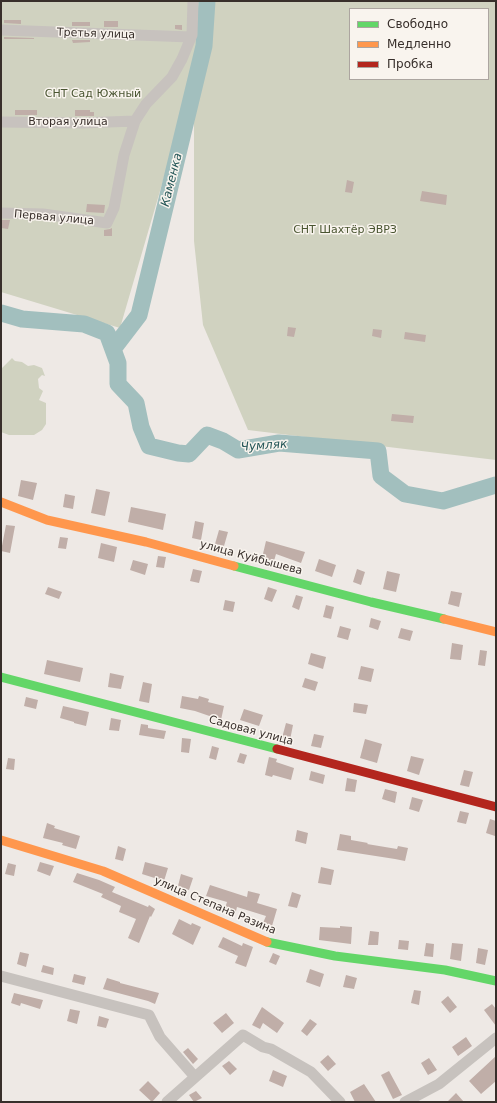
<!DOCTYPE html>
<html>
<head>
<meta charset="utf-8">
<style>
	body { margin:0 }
	#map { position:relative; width:497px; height:1103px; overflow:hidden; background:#eee9e5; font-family:"DejaVu Sans",sans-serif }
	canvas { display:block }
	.frame { position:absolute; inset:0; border:2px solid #382f2b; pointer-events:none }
	.legend { position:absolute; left:349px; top:8px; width:140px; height:72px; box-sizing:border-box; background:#f9f4ee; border:1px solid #aca5a0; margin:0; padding:5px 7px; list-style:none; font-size:12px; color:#382f2b }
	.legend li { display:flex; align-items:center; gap:8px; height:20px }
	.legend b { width:20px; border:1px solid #aca5a0 }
</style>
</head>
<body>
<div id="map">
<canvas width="497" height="1103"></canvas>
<div class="frame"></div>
<ul class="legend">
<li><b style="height:5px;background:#63d668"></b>Свободно</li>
<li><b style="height:5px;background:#ff974d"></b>Медленно</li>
<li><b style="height:5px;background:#b3261e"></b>Пробка</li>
</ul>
</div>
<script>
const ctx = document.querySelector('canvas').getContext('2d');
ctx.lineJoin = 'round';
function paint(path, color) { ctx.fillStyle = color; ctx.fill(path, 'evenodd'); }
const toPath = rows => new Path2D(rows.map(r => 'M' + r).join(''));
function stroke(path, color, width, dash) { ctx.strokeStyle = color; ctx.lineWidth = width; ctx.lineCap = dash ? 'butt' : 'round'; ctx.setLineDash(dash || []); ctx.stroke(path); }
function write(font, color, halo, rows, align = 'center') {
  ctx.font = font + ' "DejaVu Sans",sans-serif'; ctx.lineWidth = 3; ctx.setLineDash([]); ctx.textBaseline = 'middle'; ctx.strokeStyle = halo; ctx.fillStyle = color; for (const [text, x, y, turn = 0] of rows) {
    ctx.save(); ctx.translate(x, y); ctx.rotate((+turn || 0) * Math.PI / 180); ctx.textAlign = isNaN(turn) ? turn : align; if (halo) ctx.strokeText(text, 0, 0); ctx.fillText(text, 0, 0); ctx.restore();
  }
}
const green = toPath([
	[1,1,199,1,195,71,120,328,1,292],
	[201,1,496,1,496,460,248,430,203,325,194,241,194,123],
	[350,9,488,9,488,79,350,79],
	[12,358,15,361,22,362,28,366,34,365,42,368,45,376,42,375,38,379,39,388,43,391,39,400,46,403,46,424,42,430,34,435,9,435,1,432,1,369]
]);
const river = toPath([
	[1,313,22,319,84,324,107,333,118,363,118,384,136,403,141,427,149,446,178,453,189,454,207,435,223,441,238,450,279,443,378,451,381,476,405,494,443,501,496,485],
	[113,349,139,315,204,46,207,1]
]);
const building = toPath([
	[4,20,21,20,21,24,4,23],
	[104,21,118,21,118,27,104,27],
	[72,22,90,22,90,26,72,26],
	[175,25,182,25,182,30,175,29],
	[4,37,34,38,34,39,4,39],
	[72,40,90,40,90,42,73,43],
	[15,110,37,110,37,115,15,115],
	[75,110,90,110,90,112,94,112,94,116,75,116],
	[347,180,354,182,352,193,345,192],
	[422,191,447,195,446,205,420,201],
	[87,204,105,205,104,213,86,212],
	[2,220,10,220,8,229,1,228],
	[112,228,112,236,104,236,104,230,110,229],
	[288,327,296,328,294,337,287,336],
	[373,329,382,330,381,338,372,336],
	[405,332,426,335,425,342,404,339],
	[392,414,414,416,413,423,391,421],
	[21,480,37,483,33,500,18,496],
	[96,489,110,492,105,516,91,513],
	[65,494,75,496,73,509,63,507],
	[131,507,166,514,163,530,128,522],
	[195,521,204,523,201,540,192,538],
	[6,525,15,526,10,553,1,551],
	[219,530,228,532,224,546,215,544],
	[60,537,68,538,66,549,58,548],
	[266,541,305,552,301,563,276,554,274,561,262,558],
	[101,543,117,547,114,562,98,558],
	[158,556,166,557,164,568,156,567],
	[319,559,336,565,332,577,315,571],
	[133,560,148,564,145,575,130,570],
	[193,569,202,571,199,583,190,581],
	[357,569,365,572,361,585,353,582],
	[387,571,400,574,396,592,383,589],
	[48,587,62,592,59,599,45,594],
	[268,587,277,590,272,602,264,599],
	[451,591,462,593,459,607,448,604],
	[296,595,303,597,299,610,292,607],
	[225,600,235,602,233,612,223,610],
	[326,605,334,607,331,619,323,617],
	[371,618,381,621,378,630,369,627],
	[340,626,351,629,348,640,337,637],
	[401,628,413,631,410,641,398,638],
	[452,643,463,645,461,660,450,659],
	[480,650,487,651,485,666,478,665],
	[311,653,326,657,323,669,308,664],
	[47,660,83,668,80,682,44,674],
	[361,666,374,669,371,682,358,679],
	[110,673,124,676,121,689,108,687],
	[305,678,318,682,315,691,302,687],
	[143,682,152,684,149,703,139,701],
	[182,696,198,699,199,696,209,699,208,702,224,706,221,720,195,711,180,708],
	[26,697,38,700,36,709,24,706],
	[354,703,368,705,366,714,353,712],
	[63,706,89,712,86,726,74,723,74,722,60,718],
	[244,709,263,715,259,726,240,720],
	[111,718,121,720,119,731,109,730],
	[286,723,293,725,290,740,282,738],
	[141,724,148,725,148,728,166,731,164,739,139,735],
	[314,734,324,736,321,748,311,746],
	[182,738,191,739,189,753,181,752],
	[365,739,382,744,377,763,360,758],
	[212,746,219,748,216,760,209,758],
	[240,753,247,755,244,764,237,762],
	[411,756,424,759,419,775,407,771],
	[269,757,277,759,276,762,294,768,291,780,273,775,272,777,265,775],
	[8,758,15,759,14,770,6,769],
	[464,770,473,772,469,787,460,785],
	[311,771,325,775,323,784,309,780],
	[347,778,357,780,355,792,345,791],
	[385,789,397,792,395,803,382,799],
	[412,797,423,800,419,812,409,809],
	[460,811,469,813,466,824,457,822],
	[490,819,496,821,495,836,486,833],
	[47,823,55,826,54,828,80,836,76,849,62,845,63,843,43,838],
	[297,830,308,833,306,844,295,841],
	[340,834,351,836,351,840,368,843,367,844,397,849,398,846,408,848,405,861,395,859,337,850],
	[118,846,126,849,123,861,115,859],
	[40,862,54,866,50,876,37,871],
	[145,862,168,868,164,881,142,874],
	[8,863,16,865,14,876,5,874],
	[321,867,334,870,331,885,318,883],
	[77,873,99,880,115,887,112,892,148,907,149,905,155,909,151,917,150,916,139,943,128,938,136,919,119,912,121,906,101,897,103,894,73,882],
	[181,874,193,878,189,890,178,886],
	[210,885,247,897,248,891,260,894,257,903,277,909,272,926,263,923,266,916,237,907,235,915,224,911,227,902,206,896],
	[292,892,301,895,297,908,288,906],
	[179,919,191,925,192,923,201,927,193,945,172,934],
	[340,926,352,927,351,944,319,940,320,927,340,928],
	[370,931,379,932,378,945,368,945],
	[223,937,242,946,243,943,253,947,246,967,235,963,238,956,218,947],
	[399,940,409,941,408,950,398,949],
	[426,943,434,944,433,957,424,956],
	[452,943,463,944,461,961,450,959],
	[478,948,488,950,485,965,476,963],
	[20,952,29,954,26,967,17,964],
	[273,953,280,956,276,965,269,962],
	[43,965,54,968,53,975,41,972],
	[310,969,324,974,320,987,306,982],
	[74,974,86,977,84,985,72,982],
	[346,975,357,978,354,989,343,987],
	[107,978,120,982,120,983,159,993,155,1004,148,1001,103,989],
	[414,990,421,991,419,1005,411,1003],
	[14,993,43,1000,40,1009,21,1003,20,1006,11,1003],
	[448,996,457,1007,450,1013,441,1002],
	[492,1004,496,1009,496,1026,484,1010],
	[262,1007,284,1023,277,1033,263,1023,260,1029,252,1025],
	[70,1009,80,1011,77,1024,67,1021],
	[226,1013,234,1023,222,1033,213,1023],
	[99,1016,109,1019,106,1028,97,1026],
	[310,1019,317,1024,307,1036,301,1031],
	[466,1037,472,1046,458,1056,452,1047],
	[188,1048,198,1059,193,1064,183,1052],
	[328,1055,336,1064,328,1071,320,1062],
	[496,1056,496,1081,481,1094,469,1081],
	[429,1058,437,1070,428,1075,421,1063],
	[229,1061,237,1069,230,1075,222,1066],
	[273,1070,287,1076,283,1087,269,1081],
	[389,1071,402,1095,393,1099,381,1075],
	[148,1081,160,1093,152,1102,139,1090],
	[364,1084,376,1102,355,1102,350,1092],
	[196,1091,202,1098,194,1102,189,1095],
	[456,1093,464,1102,447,1102]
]);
const street = toPath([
	[1,30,191,37],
	[1,122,81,123,135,121],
	[1,213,43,214,107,223,114,208,124,155,135,121,146,104,172,77,182,59,192,35,193,1],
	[1,976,149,1015,160,1037,195,1077],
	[167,1102,243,1035,263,1047,271,1049,311,1072,340,1102],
	[405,1102,439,1084,496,1038]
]);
const fast = toPath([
	[234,566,371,602,444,619],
	[1,677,277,749],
	[267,942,335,956,445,970,496,981]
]);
const slow = toPath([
	[1,502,47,520,146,542,234,566],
	[444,619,496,632],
	[1,840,103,871,267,942]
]);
const jam = toPath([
	[277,749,496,807]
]);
const streetNames = [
	["Третья улица",96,34,2],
	["Вторая улица",68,122],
	["Первая улица",54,218,5],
	["улица Куйбышева",251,558,15],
	["Садовая улица",251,731,15],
	["улица Степана Разина",215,906,23]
];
const parkNames = [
	["СНТ Сад Южный",93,94],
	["СНТ Шахтёр ЭВРЗ",345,230]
];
const waterNames = [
	["Каменка",172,180,-76],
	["Чумляк",264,446,-4]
];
paint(green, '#d0d2c0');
stroke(river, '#a2bfbe', 17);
paint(building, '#c0aea8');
stroke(street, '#c7c2be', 11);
stroke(fast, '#63d668', 9);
stroke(slow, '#ff974d', 9);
stroke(jam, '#b3261e', 9);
write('11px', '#382f2b', '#f9f4ee', streetNames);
write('11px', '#495531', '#f9f4ee', parkNames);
write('italic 12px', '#245657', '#f9f4ee', waterNames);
</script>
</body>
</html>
